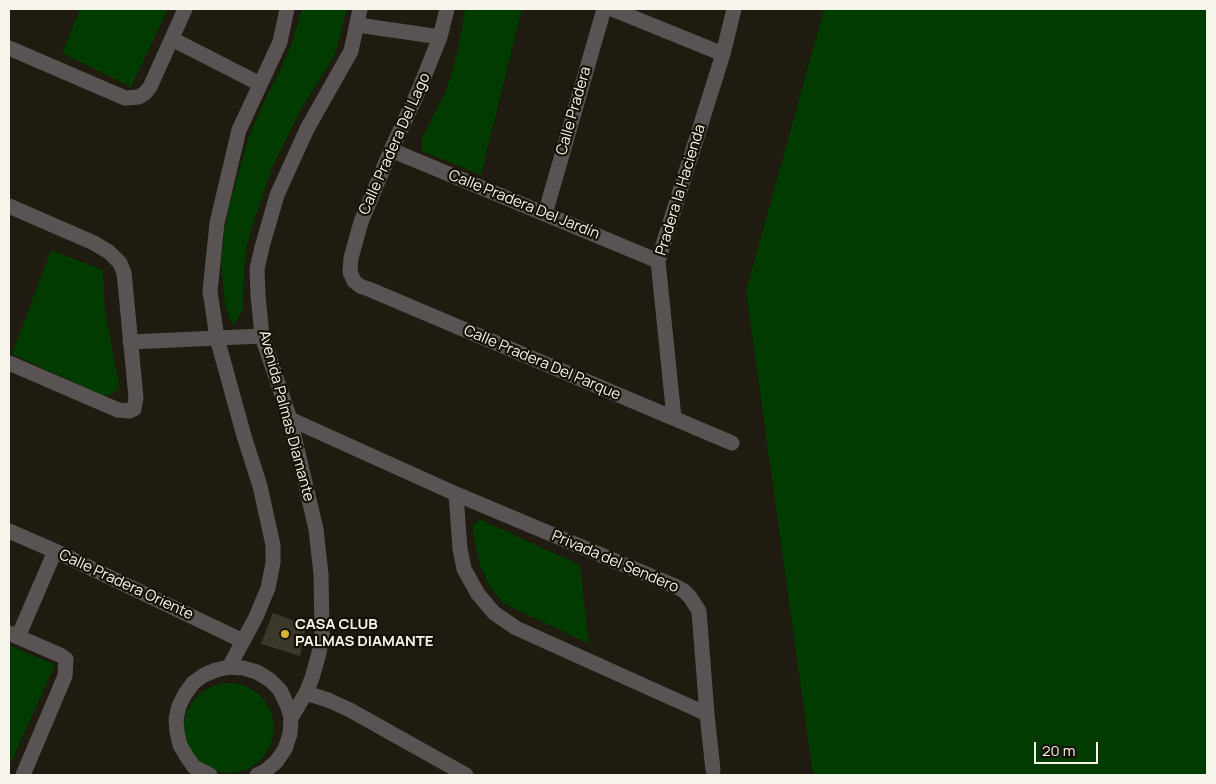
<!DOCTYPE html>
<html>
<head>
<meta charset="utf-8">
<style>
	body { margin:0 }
	#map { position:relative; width:1216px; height:784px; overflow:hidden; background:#201b10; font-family:Manrope,sans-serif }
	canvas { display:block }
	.frame { position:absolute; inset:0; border:10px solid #f7f4ec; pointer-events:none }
	.scale { position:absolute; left:1034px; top:742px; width:64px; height:22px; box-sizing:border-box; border:2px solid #f7f4ec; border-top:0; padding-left:6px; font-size:15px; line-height:18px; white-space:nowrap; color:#f7f4ec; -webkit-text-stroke:4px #171207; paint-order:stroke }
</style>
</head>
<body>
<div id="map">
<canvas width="1216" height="784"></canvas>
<div class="frame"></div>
<div class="scale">20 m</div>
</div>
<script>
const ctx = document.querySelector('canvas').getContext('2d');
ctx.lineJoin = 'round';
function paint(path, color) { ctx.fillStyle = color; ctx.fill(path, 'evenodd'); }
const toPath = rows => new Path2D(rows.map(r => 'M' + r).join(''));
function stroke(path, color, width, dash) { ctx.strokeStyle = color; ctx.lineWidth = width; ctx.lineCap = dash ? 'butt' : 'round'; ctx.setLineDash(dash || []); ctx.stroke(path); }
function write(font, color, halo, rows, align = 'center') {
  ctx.font = font + ' Manrope,sans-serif'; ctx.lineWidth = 4.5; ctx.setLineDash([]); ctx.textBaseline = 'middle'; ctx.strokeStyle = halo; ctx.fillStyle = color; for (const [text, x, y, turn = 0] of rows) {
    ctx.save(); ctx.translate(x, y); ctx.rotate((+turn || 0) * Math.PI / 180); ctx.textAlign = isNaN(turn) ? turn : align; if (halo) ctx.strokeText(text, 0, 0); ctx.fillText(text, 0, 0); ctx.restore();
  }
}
const green = toPath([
	[80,9,168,9,131,87,62,53],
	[302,9,347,9,336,51,330,63,303,106,272,168,261,200,251,230,246,251,244,270,243,309,233,326,225,306,221,262,225,227,229,206,249,136,268,93,278,75,292,43],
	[465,9,522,9,481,175,422,151,422,138,446,91,458,50],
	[824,9,1207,9,1207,775,813,775,746,291],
	[51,250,103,270,105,311,120,389,105,397,12,354],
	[479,519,580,565,589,644,503,603,489,586,480,565,472,527],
	[9,645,55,665,9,767],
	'184 728a45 45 0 1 1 90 0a45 45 0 1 1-90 0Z'
]);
const building = toPath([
	[273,613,306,625,300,656,261,644]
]);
const minor = toPath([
	[447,9,440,37,418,92,391,150,361,222,351,258,350,272,354,281,360,286,371,290,732,443],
	[612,9,723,54],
	[358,25,440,37],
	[172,39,260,84],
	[9,48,125,98,139,97,145,93,150,87,185,9],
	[391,150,658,261],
	[9,206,94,243,109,252,120,263,124,273,125,282,136,398,134,409,129,411,118,410,9,363],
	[545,214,604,9],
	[130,342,262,336],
	[674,418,658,261,723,54,734,9],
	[290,419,456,494,677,587,684,591,690,597,699,611,707,714,713,770],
	[456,494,460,549,464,569,478,594,494,613,516,628,707,714],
	[9,531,55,551,243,641],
	[9,633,60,655,66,659,65,676,23,775],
	[18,637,55,551],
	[306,693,328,700,350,710,466,775]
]);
const tertiary = toPath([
	[229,667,256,617,268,588,273,563,273,545,260,486,244,436,217,338,210,291,217,223,239,130,280,42,287,9],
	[291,718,306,693,312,678,319,653,322,634,321,574,316,529,290,419,262,336,258,295,257,269,262,247,277,195,307,129,351,51,360,9],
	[210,775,194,767,187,757,180,745,177,732,176,719,179,706,185,694,193,683,204,675,216,670,229,667,243,668,257,672,270,680,280,690,288,707,291,718,290,734,285,749,276,762,264,772,257,775]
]);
const markers = [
	[285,634,5,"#d8b434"]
];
const streetNames = [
	["Calle Pradera",574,111,-74],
	["Calle Pradera Del Lago",395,144,-66],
	["Pradera la Hacienda",681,190,-73],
	["Calle Pradera Del Jardín",524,205,22],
	["Calle Pradera Del Parque",542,363,23],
	["Avenida Palmas Diamante",286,416,75],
	["Privada del Sendero",615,562,23],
	["Calle Pradera Oriente",126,585,25]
];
const poiNames = [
	["CASA CLUB",295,625],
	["PALMAS DIAMANTE",295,642]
];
paint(green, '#013b00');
paint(building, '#3c372b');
stroke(minor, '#5a5354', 15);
stroke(tertiary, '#5a5354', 15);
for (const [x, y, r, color] of markers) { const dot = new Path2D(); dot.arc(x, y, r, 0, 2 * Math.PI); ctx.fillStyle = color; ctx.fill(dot); stroke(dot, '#171207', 2); }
write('15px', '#f7f4ec', '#171207', streetNames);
write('bold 15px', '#f7f4ec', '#171207', poiNames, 'left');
</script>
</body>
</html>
